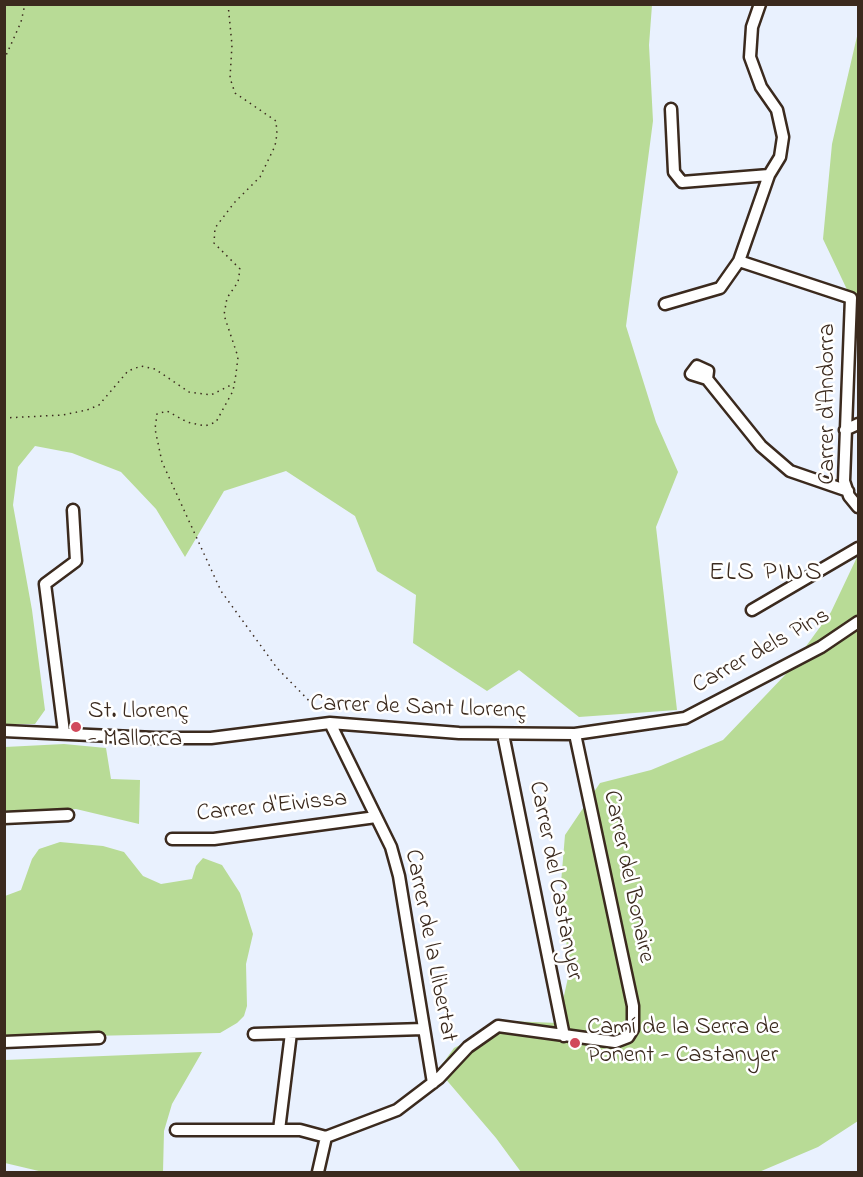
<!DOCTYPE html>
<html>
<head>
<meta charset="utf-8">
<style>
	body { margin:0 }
	#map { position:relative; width:863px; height:1177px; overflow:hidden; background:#e9f1fe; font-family:"Indie Flower",sans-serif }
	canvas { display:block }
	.frame { position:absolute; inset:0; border:6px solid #3b2a1e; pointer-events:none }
</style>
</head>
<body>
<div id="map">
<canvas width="863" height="1177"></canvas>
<div class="frame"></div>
</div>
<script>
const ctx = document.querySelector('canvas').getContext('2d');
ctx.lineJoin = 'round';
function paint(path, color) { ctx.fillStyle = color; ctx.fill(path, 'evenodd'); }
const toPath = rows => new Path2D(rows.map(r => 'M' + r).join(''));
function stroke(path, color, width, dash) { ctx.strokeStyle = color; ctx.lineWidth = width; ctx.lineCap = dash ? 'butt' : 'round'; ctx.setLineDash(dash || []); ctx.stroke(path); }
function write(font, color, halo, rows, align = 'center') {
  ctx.font = font + ' "Indie Flower",sans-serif'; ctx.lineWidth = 5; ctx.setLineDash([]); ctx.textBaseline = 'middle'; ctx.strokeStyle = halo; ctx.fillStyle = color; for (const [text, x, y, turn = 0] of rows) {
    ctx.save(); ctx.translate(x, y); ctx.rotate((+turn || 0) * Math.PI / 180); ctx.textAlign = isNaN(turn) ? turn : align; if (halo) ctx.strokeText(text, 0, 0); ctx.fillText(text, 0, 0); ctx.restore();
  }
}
const green = toPath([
	[4,5,652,5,649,45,653,121,626,326,656,422,678,472,656,527,677,710,579,717,519,670,487,691,413,643,416,595,377,571,355,516,286,471,224,491,185,557,156,509,121,472,72,453,35,446,18,467,13,505,32,610,45,710,35,724,5,724],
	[858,32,858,335,851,298,823,239,832,144],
	[858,555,858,1121,818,1147,759,1172,521,1172,496,1138,438,1070,454,1048,508,1021,558,1023,569,973,561,883,565,835,600,783,651,770,723,740,785,675,831,612],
	[64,744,106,748,111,779,140,780,139,824,76,809,5,813,5,747],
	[60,842,103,846,124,852,143,876,161,884,192,879,196,866,203,858,222,865,240,893,253,934,246,964,247,1006,244,1016,237,1023,220,1033,5,1038,5,896,21,890,32,859,39,849],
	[202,1052,172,1104,164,1131,163,1172,43,1172,5,1163,5,1060]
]);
const path = toPath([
	[228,4,232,45,230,78,235,93,276,121,277,134,275,146,260,177,234,203,215,228,214,243,240,269,238,282,227,298,224,315,238,357,236,374,233,391,216,422,205,426,187,422,167,411,157,414,155,429,162,462,221,591,277,668,320,712],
	[4,60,21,22,25,4],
	[4,418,63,415,87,410,99,405,128,371,141,366,155,369,189,392,211,395,233,384]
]);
const minor = toPath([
	[671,109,674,172,682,182,769,175],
	[739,261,851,298],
	[851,298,844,481,849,496,858,507],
	[665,304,720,288,739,261,769,175,780,157,783,137,777,110,761,87,750,57,752,27,760,4],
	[707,379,691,374,697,366,708,371,707,379,761,446,790,471,848,491],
	[845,430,858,424],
	[752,610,858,548],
	[330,723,391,847,399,876,433,1083],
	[4,731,155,738,211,738,330,723,459,733,575,734,685,718,821,647,858,622],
	[64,732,45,584,76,561,73,510],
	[503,734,564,1036],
	[4,818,68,815],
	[172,839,214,839,376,817],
	[254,1034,424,1029],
	[4,1042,99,1038],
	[176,1130,300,1130,326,1137],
	[279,1130,291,1033],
	[326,1137,397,1110,439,1078,468,1047,498,1026,615,1042,628,1037,633,1029,633,1006,575,734],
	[318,1172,326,1137]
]);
const markers = [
	[76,727,6,"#d1495b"],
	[575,1043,6,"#d1495b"]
];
const streetNames = [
	["Carrer d'Andorra",829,404,-90],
	["Carrer dels Pins",762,652,-29],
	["Carrer de Sant Llorenç",418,709,2],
	["Carrer d'Eivissa",272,808,-6],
	["Carrer del Bonaire",627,877,78],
	["Carrer del Castanyer",554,881,79],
	["Carrer de la Llibertat",429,946,79]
];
const poiNames = [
	["St. Llorenç",88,713],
	["- Mallorca",88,741],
	["Camí de la Serra de",587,1029],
	["Ponent - Castanyer",587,1057]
];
const neighbourhoodNames = [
	["ELS PINS",766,575]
];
paint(green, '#b8db96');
stroke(minor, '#3b2a1e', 15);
stroke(path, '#3b2a1e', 1.5, [1.5, 4.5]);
stroke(minor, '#fff', 10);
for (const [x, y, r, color] of markers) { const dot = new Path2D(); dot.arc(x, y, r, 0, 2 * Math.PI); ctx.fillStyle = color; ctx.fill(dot); stroke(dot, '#fff', 2); }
write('24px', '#3b2a1e', '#fff', streetNames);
write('24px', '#3b2a1e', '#fff', poiNames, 'left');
ctx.letterSpacing = '1.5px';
write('26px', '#3b2a1e', '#fff', neighbourhoodNames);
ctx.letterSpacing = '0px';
</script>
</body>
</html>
